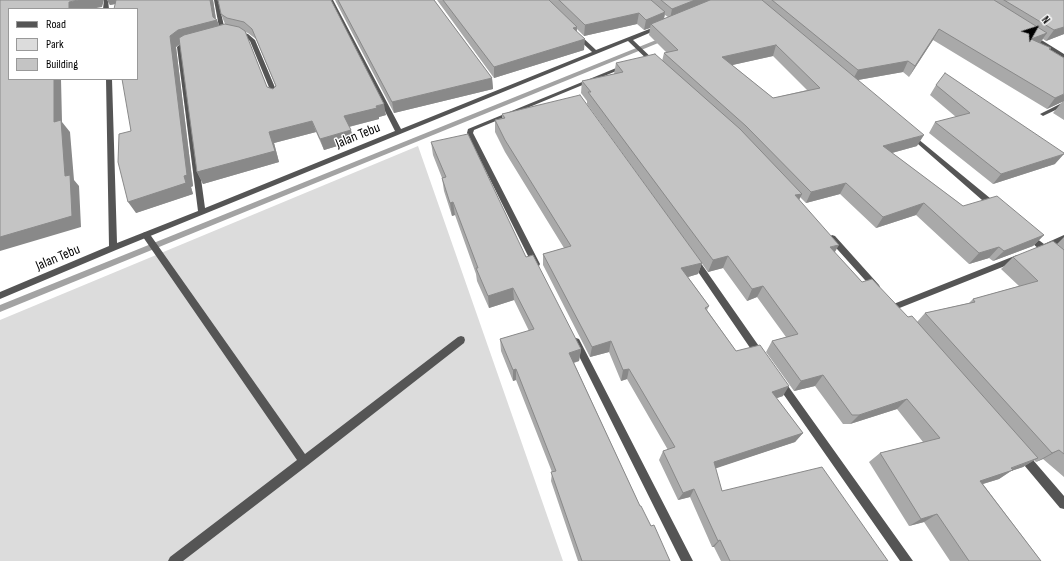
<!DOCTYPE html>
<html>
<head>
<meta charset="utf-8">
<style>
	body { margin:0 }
	#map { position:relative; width:1064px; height:561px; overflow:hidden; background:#fff; font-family:"Sofia Sans Condensed",sans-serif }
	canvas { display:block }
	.legend { position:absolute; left:8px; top:8px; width:130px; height:72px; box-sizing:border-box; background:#fff; border:1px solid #999; margin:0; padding:5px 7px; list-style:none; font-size:12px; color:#000 }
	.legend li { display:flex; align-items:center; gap:8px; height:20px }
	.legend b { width:20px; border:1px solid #999 }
	.north { position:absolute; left:1016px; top:8px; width:40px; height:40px; -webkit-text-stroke:3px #fff; paint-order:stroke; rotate:51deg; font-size:11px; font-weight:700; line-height:16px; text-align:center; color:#000 }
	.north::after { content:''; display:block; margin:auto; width:14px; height:18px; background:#000; clip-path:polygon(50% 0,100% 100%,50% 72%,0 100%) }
</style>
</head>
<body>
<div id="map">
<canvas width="1064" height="561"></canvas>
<ul class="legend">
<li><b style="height:5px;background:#555"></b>Road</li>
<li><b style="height:11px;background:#dcdcdc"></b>Park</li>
<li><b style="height:11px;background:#c4c4c4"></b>Building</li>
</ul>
<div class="north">N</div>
</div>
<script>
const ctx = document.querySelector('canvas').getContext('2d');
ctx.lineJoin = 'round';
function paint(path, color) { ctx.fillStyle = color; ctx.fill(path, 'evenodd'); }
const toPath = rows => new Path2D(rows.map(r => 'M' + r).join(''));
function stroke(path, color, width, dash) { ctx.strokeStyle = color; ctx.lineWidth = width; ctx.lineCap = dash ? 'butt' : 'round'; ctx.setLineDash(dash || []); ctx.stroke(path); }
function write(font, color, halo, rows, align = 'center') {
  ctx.font = font + ' "Sofia Sans Condensed",sans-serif'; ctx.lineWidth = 3; ctx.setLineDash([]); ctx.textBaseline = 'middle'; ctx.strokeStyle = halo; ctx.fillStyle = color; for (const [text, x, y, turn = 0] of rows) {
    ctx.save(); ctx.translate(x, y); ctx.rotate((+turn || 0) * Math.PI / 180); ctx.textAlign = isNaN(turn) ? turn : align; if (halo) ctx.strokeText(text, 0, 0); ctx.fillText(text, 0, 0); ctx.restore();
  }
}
const green = toPath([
	[418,146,563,561,0,561,0,320]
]);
const stream = toPath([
	[666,36,669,38,668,39,0,312,0,305,666,36]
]);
const service = toPath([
	[146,232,149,233,305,454,458,337,461,336,464,337,465,340,464,343,308,465,183,561,168,561,170,557,297,460,143,237,142,235,143,233,146,232]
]);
const minor = toPath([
	[104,0,108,0,109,9,103,9,104,0],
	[214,0,218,0,224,26,231,30,248,34,255,40,279,97,278,98,274,98,273,97,250,41,244,36,227,32,219,27,214,0],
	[329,0,333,0,401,129,592,52,575,36,575,34,579,34,596,50,657,26,661,26,661,28,633,40,657,63,652,64,628,41,116,250,0,299,0,292,109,246,106,79,112,79,117,243,198,211,177,47,181,43,190,40,193,42,183,47,205,208,395,131,329,0],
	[1031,36,1035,36,1064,54,1064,58,1031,38,1031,36],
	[621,66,626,67,474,130,473,133,540,264,539,266,533,266,467,133,468,129,621,66],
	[1064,102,1064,106,1045,115,1043,116,1040,114,1064,102],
	[912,134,996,203,997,205,996,207,990,207,910,137,909,136,912,134],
	[1028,232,1044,244,1064,235,1064,241,1049,248,1064,262,1064,269,1061,268,1025,237,1024,235,1028,232],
	[832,235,835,236,879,285,880,287,879,289,873,289,829,240,828,238,832,235],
	[1017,255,1020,256,1021,258,1020,260,897,309,894,310,891,309,890,307,891,305,1017,255],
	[695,258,698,259,763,352,764,355,763,358,760,359,757,358,692,263,691,261,692,259,695,258],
	[576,338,579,339,693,561,681,561,572,342,573,339,576,338],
	[780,378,783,379,913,561,900,561,777,385,775,382,777,379,780,378],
	[1023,451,1027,453,1064,496,1064,509,1060,508,1019,459,1018,456,1019,453,1023,451]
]);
const wall = toPath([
	[107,0,213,0,216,19,219,25,225,24,221,14,218,0,386,115,379,117,379,119,349,127,354,141,324,150,316,132,274,143,279,162,203,184,197,172,180,43,176,47,193,186,191,187,193,194,136,213,131,131,115,4,110,5],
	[245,32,248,33,256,39,276,87,273,89,267,87],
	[335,0,434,0,492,78,493,89,394,113],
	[437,0,1064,0,1064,34,1046,41,1043,39,1040,43,1050,50,1064,101,1047,109,933,40,909,77,903,72,858,80,917,146,892,153,963,206,1044,235,1033,246,993,261,989,258,969,264,916,215,876,228,840,194,806,203,800,197,799,199,834,252,862,282,908,317,917,322,925,313,969,303,973,299,1019,286,1001,269,1013,257,1057,244,1064,237,1064,477,1043,459,1036,462,1034,460,1023,467,1011,471,999,479,983,484,1041,561,950,561,924,522,909,526,869,462,880,453,923,442,897,409,850,424,843,424,815,386,794,391,766,352,772,341,786,337,757,297,747,301,723,268,708,272,587,104,587,101,581,93,582,81,614,74,616,63,662,61,664,53,667,53,649,35,650,28,644,30,637,24,584,36,577,29,577,32,584,50,494,78],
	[665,15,668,17,664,19],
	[773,56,807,90,773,98,732,65],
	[936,85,1055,164,993,184,929,133,935,122,956,117,930,95],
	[1064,101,1064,120,1053,113,1062,102],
	[502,114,702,263,698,274,688,277,709,306,707,310,736,351,783,396,776,398,803,433,795,442,715,468,722,491,888,561,721,561,714,547,712,547,690,497,678,500,659,460,663,451,668,450,627,379,621,381,609,352,590,357,543,265,543,254,564,248,505,152,495,132,495,120,502,118],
	[431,142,526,257,581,349,579,361,574,363,640,506,670,561,578,561,551,481,552,472,516,380,513,381,501,351,500,339,529,331,514,300,489,308,477,281,476,274,455,215,452,216,444,191,442,178,433,155]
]);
const shadedWall = toPath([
	[78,0,104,0,102,7,91,9,69,9,69,2],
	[107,0,119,0,121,3,110,5],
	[210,0,213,0,216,20,217,20,221,30,184,41,176,47,193,186,191,187,193,194,136,213,128,202,184,176,170,36,178,30,213,17],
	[695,0,719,0,670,19,672,9],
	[665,12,663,23,651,24,650,28,644,30,646,20],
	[639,13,637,24,584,36,585,25],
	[577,27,576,38,573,28],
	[1064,27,1064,34,1046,41,1054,30],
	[939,29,933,40,909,77,915,66],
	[1047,33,1039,44,1031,39],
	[585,39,584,50,494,78,494,67],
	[776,45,773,56,719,68,722,57],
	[908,61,903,72,852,81,858,70],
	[492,78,493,89,394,113,392,102],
	[54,79,61,79,62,122,70,132,74,180,79,186,81,227,0,251,0,237,65,176,54,122],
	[1064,94,1064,101,1047,109,1055,98],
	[384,104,386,115,379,117,379,119,348,127,344,116,376,106],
	[312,121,316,132,274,143,279,162,203,184,197,172,269,132],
	[351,130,354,141,324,150,320,139],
	[924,135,917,146,877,157,883,146],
	[1064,154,1055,164,993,184,1001,174],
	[846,183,840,194,806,203,811,192],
	[802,194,796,206,795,195],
	[453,202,455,215,452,216,450,203],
	[924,203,916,215,876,228,883,217],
	[1044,235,1033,246,993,261,1004,251],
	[839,245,832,257,830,247],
	[999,247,989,258,969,264,979,253],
	[728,256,723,268,708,272,713,260],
	[702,263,698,274,678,280,681,268],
	[763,286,757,297,747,301,752,289],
	[513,288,514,300,489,308,488,296],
	[611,341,609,352,590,357,592,347],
	[581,349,579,361,568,364,569,353],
	[516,369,516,380,513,381,513,370],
	[629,369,627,379,621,381,623,370],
	[823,375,815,386,794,391,801,381],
	[789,386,783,396,766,402,772,392],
	[907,399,897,409,850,424,859,415],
	[803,433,795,442,708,471,714,462],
	[1059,450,1043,459,1036,462,1052,453],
	[1038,458,1023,467,1011,471,999,479,966,489,980,481],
	[694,489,690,497,678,500,683,493],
	[937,514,924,522,909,526,921,519],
	[720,540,714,547,712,547,718,541]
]);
const building = toPath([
	[0,0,78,0,69,2,69,9,9,9,9,79,54,79,54,122,61,120,65,176,70,175,72,216,0,237,0,0],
	[116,0,210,0,213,17,217,20,178,30,170,36,187,175,184,176,186,183,128,202,118,162,119,134,131,131,122,79,137,79,137,9,114,9,116,0],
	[218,0,331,0,384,104,376,106,377,108,344,116,351,130,320,139,312,121,269,132,275,151,197,172,179,38,184,35,225,24,239,27,245,31,267,87,273,89,276,86,252,29,244,22,227,18,221,14,218,0],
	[338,0,434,0,492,78,392,102,338,0],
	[443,0,549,0,577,27,573,28,585,39,494,67,443,0],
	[559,0,651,0,665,12,646,20,639,13,585,25,559,0],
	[661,0,695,0,672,9,661,0],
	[710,0,762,0,924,135,883,146,963,206,997,196,1044,235,1004,251,999,247,979,253,924,203,883,217,846,183,811,192,746,126,664,53,678,50,651,24,710,0],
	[776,45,820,88,773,98,722,57,776,45],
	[772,0,994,0,1047,33,1031,39,1051,48,1049,49,1064,58,1064,94,1055,98,939,29,915,66,908,61,858,70,772,0],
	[1004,0,1064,0,1064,27,1054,30,1004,0],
	[655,54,740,129,802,194,795,195,839,245,830,247,862,282,872,279,908,317,912,316,1038,458,1011,468,1013,470,980,481,1041,561,969,561,937,514,921,519,880,453,940,438,907,399,859,415,852,415,823,375,801,381,772,341,798,334,763,286,752,289,728,256,713,260,588,92,591,92,582,81,623,72,616,63,655,54],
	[945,73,1064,153,1064,154,1001,174,935,122,970,113,936,85,945,73],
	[580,95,702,263,681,268,709,306,705,308,736,351,760,345,789,386,772,392,803,433,714,462,722,491,822,467,888,561,730,561,720,540,718,541,694,489,683,493,663,451,675,447,629,369,623,370,611,341,592,347,543,254,571,246,505,140,495,120,505,118,502,114,580,95],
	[468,134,526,257,533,255,581,349,569,353,640,506,641,506,651,526,654,525,670,561,582,561,551,472,556,471,516,369,513,370,500,339,534,329,513,288,488,296,476,268,478,268,453,202,450,203,442,178,446,177,431,142,468,134],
	[1053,241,1064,250,1064,454,1059,450,1052,453,925,313,975,302,973,299,1038,281,1013,257,1053,241]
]);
const streetNames = [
	["Jalan Tebu",358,136,-22],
	["Jalan Tebu",58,258,-23]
];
paint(green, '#dcdcdc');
paint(stream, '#a3a3a3');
paint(service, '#555');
paint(minor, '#555');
paint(wall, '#a9a9a9');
paint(shadedWall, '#898989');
paint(building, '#c4c4c4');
stroke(building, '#898989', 1);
write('14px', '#000', '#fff', streetNames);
</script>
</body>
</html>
